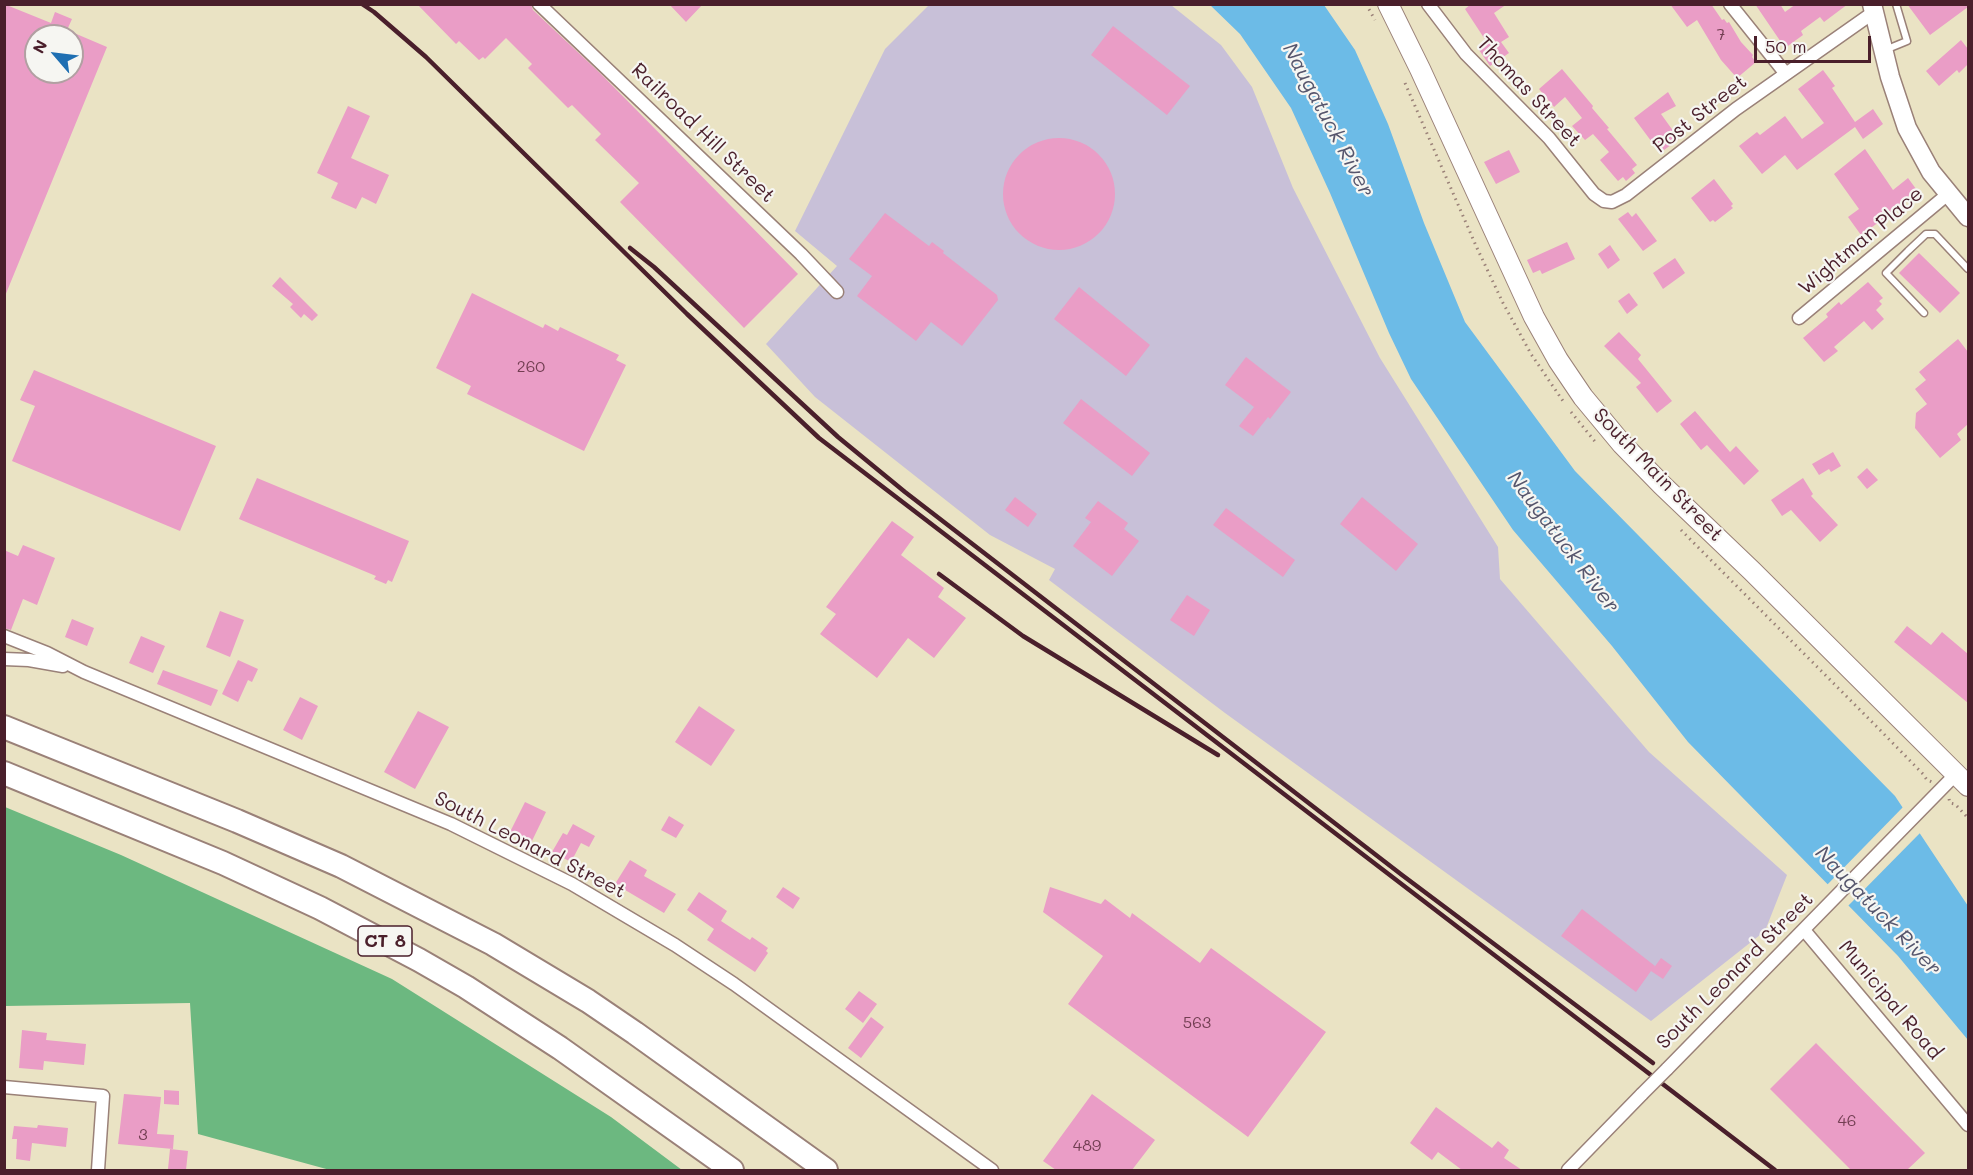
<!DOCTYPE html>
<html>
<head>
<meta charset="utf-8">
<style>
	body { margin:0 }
	#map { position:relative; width:1973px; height:1175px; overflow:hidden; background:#eae3c4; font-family:Mali,sans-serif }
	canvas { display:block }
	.frame { position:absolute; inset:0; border:6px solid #4a1f2b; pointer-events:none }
	.north { position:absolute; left:24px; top:24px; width:60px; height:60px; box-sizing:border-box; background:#f6f6f2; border:2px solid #b1a0a2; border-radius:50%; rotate:298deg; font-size:16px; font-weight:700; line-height:24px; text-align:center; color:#4a1f2b }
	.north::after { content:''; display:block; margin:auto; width:21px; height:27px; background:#1f6fb2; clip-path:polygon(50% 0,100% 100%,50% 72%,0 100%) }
	.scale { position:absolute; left:1754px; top:36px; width:117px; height:27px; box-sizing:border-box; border:3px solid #4a1f2b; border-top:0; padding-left:8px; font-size:18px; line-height:21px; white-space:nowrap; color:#4a1f2b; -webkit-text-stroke:4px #f6f6f2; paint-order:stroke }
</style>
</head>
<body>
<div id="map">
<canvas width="1973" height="1175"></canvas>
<div class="frame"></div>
<div class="north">N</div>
<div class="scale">50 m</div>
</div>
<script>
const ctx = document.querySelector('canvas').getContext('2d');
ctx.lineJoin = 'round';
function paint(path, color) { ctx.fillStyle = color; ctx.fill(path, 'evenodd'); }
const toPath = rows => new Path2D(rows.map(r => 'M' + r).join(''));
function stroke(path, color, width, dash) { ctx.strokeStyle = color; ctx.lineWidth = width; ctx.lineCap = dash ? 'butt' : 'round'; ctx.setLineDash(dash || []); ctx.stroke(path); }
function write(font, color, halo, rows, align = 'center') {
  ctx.font = font + ' Mali,sans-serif'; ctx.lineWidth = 4.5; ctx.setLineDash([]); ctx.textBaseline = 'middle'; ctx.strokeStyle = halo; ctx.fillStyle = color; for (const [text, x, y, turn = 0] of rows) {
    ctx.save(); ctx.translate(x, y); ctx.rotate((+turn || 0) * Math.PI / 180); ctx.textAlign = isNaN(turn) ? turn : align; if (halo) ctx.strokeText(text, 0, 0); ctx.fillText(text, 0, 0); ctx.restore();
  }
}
const industrial = toPath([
	[929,5,1171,5,1221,45,1252,87,1293,188,1380,358,1498,547,1500,579,1649,752,1787,875,1765,931,1651,1021,1225,713,1049,580,1055,569,990,535,815,397,766,344,837,266,795,231,885,49]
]);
const forest = toPath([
	[5,807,121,855,392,979,611,1117,682,1170,330,1170,198,1134,190,1003,5,1006]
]);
const water = toPath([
	[1210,5,1324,5,1355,50,1388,124,1424,223,1465,322,1575,471,1895,796,1968,906,1968,1040,1898,956,1688,742,1612,646,1513,530,1411,379,1389,333,1330,193,1291,108,1240,34]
]);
const pier = toPath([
	[1905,805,1922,831,1846,908,1825,887]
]);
const building = toPath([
	[4,4,51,23,55,12,72,19,67,30,107,47,5,296],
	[36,36,72,36,72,72,36,72],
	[417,4,531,4,533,10,600,73,798,274,744,328,620,202,639,183,595,140,601,134,572,105,568,108,528,68,532,64,506,38,485,59,483,57,479,60,459,41,456,44],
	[669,4,703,4,686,22],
	[1471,4,1507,4,1494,13,1509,37,1501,42,1509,53,1490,66,1477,47,1486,41,1465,9],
	[1670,4,1711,4,1722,20,1724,19,1727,23,1729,22,1741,42,1753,55,1752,57,1756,62,1737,78,1721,60,1697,20,1687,27],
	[1755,4,1780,4,1785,12,1796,4,1848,4,1824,22,1820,17,1801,31,1803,35,1785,48],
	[1907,4,1968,4,1968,7,1930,35],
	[1113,26,1190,86,1167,115,1091,55],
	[1961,40,1968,49,1968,64,1959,73,1957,70,1939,86,1926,71],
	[1562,69,1593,106,1592,108,1609,128,1607,129,1637,165,1632,169,1635,173,1626,181,1623,177,1618,181,1600,160,1609,152,1593,134,1585,140,1572,126,1582,118,1565,97,1554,107,1539,89],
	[1823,70,1835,86,1832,88,1855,122,1873,109,1883,124,1863,139,1855,127,1797,170,1785,155,1762,174,1739,146,1757,132,1760,135,1785,116,1802,139,1824,123,1798,89],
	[1668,92,1676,106,1661,114,1679,139,1660,153,1634,118],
	[348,106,370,116,351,158,389,175,376,204,362,197,356,209,331,198,338,183,317,173],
	'1003 194a56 56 0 1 1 112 0a56 56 0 1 1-112 0Z',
	[1865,149,1893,190,1908,178,1919,193,1861,235,1848,217,1859,209,1834,174],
	[1509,150,1520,172,1496,184,1484,162],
	[1714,179,1733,204,1731,206,1733,208,1715,222,1713,220,1710,222,1691,198],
	[1628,212,1632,217,1636,213,1657,241,1643,251,1618,219],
	[885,213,929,246,932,242,944,251,943,253,997,295,998,300,962,346,931,322,916,341,857,296,872,276,849,259],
	[1567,242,1575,259,1542,274,1540,270,1533,273,1527,260],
	[1610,245,1620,260,1608,269,1598,254],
	[1919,253,1960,293,1940,313,1899,273],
	[1675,258,1685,273,1663,289,1653,273],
	[280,277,318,315,312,321,304,314,301,318,290,307,293,304,272,286],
	[1868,282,1883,298,1879,301,1882,304,1876,310,1884,319,1872,330,1864,321,1834,347,1838,351,1824,362,1803,338,1828,317,1826,314,1839,302,1841,305],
	[1079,287,1150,345,1126,376,1054,319],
	[472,293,543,328,545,324,558,331,560,327,619,355,616,360,626,365,584,451,467,394,471,386,436,368],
	[1629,293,1638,305,1627,314,1618,301],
	[1619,332,1641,355,1638,359,1672,401,1657,413,1636,387,1641,383,1604,346],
	[1958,339,1968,352,1968,424,1957,434,1961,440,1940,458,1915,428,1916,413,1927,404,1915,389,1926,380,1919,372],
	[1246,357,1291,392,1270,419,1268,417,1253,436,1239,426,1254,407,1225,385],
	[34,370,216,446,180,531,12,461,35,406,20,400],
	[1081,399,1150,453,1132,476,1063,423],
	[1695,411,1730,452,1736,446,1759,471,1744,485,1707,445,1701,450,1680,424],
	[1833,452,1841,466,1831,472,1829,469,1819,475,1812,464],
	[1867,468,1878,480,1867,489,1857,477],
	[257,478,409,541,392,582,388,580,386,584,374,579,376,576,239,519],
	[1803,478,1813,494,1811,496,1838,525,1820,542,1791,510,1782,516,1771,500],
	[1015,497,1037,514,1028,527,1005,510],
	[1362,497,1418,544,1396,571,1340,524],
	[1098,501,1128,523,1124,529,1139,541,1112,576,1073,546,1091,522,1085,518],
	[1226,508,1295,560,1283,577,1213,525],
	[892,521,914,537,901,555,944,588,938,597,966,618,934,658,908,638,877,678,820,634,836,614,826,607],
	[23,545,55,558,37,605,23,599,11,630,4,628,4,550,18,556],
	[1187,595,1210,610,1194,636,1170,620],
	[220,611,244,620,230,657,206,647],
	[72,619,94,628,87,646,65,637],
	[1907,626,1931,645,1942,632,1968,654,1968,703,1894,642],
	[141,636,165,646,153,673,129,663],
	[238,660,258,669,252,682,248,680,238,702,222,694],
	[163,670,218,690,211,706,157,684],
	[300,697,318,706,302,740,283,730],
	[699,706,735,730,711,766,675,742],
	[418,711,449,727,415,789,384,772],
	[525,802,546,812,531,843,510,832],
	[669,816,684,825,676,838,661,830],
	[573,824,595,836,589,847,581,843,571,862,552,852,563,833,567,835],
	[630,860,647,870,644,876,676,894,664,913,615,884],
	[783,887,800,898,793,909,776,897],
	[1050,887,1101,904,1105,899,1130,918,1132,913,1200,963,1211,948,1326,1032,1248,1137,1068,1004,1103,956,1043,912],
	[699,892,727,911,721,921,750,940,752,937,768,948,766,951,768,953,755,972,707,940,714,929,687,910],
	[1582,909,1655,966,1653,969,1661,958,1672,966,1663,979,1651,971,1636,992,1561,936],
	[859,991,877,1004,863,1023,845,1009],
	[871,1017,884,1027,861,1058,848,1048],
	[22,1030,47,1033,46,1040,86,1044,84,1065,44,1061,43,1070,19,1068],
	[1816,1043,1925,1153,1907,1170,1851,1170,1770,1089],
	[164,1090,179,1091,179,1105,164,1104],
	[124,1094,161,1097,157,1134,174,1135,173,1149,118,1144],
	[1092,1094,1155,1140,1132,1170,1056,1170,1043,1161],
	[1436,1107,1492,1148,1498,1141,1509,1150,1504,1158,1522,1170,1462,1170,1438,1152,1432,1160,1410,1143],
	[38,1125,68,1128,66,1147,32,1143,30,1161,16,1159,17,1139,12,1139,14,1126,37,1128],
	[170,1149,188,1151,186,1170,168,1169]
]);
const path = toPath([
	[1366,4,1375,20],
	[1405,83,1477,248,1503,303,1531,354,1565,404],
	[1571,412,1597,444],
	[1681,530,1879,729,1923,774,1927,780,1932,782],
	[1949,799,1950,803,1955,804,1968,818]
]);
const service = toPath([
	[1885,50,1907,41,1896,4],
	[1924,313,1886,273,1908,251,1926,234,1935,234,1968,269]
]);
const minor = toPath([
	[539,4,801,254,837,292],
	[1428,4,1466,54,1549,138,1594,194,1604,201,1612,202,1626,195,1736,109,1874,12],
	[1730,4,1786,74],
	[1799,318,1948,194],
	[4,636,47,653,84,672,451,824,572,884,675,945,734,984,992,1170],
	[4,659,29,660,63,666],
	[1804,930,1968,1125],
	[1667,1069,1956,774],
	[4,1087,103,1096,98,1170],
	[1568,1170,1642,1094]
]);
const secondary = toPath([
	[1872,4,1890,77,1907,128,1931,172,1968,217]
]);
const primary = toPath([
	[1388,4,1420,69,1534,317,1558,360,1583,397,1622,444,1662,485,1752,571,1968,786]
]);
const motorway = toPath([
	[4,727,237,821,341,866,493,944,588,1001,635,1033,826,1170],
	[4,773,223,863,320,908,419,960,466,987,560,1048,732,1170]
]);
const rail = toPath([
	[362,4,374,12,426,57,687,314,819,438,1775,1170],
	[630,248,654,267,838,437,905,492,1402,875,1653,1063],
	[939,574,1023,636,1218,755]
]);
const minorBridge = toPath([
	[1642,1094,1667,1069]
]);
const numberNames = [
	["7",1721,35],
	["260",531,367],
	["563",1197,1023],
	["46",1847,1121],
	["3",143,1135],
	["489",1087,1146]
];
const shields = [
	[385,941,54]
];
const shieldNames = [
	["CT 8",385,941]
];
const streetNames = [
	["Thomas Street",1529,92,47],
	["Post Street",1700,114,-38],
	["Railroad Hill Street",703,133,44],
	["Wightman Place",1861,241,-40],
	["South Main Street",1658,475,46],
	["South Leonard Street",530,845,27],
	["South Leonard Street",1735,971,-45],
	["Municipal Road",1890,1000,50]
];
const waterNames = [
	["Naugatuck River",1328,120,62],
	["Naugatuck River",1563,542,53],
	["Naugatuck River",1878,911,46]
];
paint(industrial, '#c8c0d8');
paint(forest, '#6cb880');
paint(water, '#6cbbe7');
paint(pier, '#eae3c4');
paint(building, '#ea9dc6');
stroke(service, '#9a8178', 9);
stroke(minor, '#9a8178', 15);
stroke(secondary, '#9a8178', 21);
stroke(primary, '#9a8178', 22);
stroke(motorway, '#9a8178', 26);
stroke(path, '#9a8178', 3, [1.5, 4.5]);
stroke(service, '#fff', 6);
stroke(minor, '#fff', 12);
stroke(secondary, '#fff', 18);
stroke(primary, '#fff', 20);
stroke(motorway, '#fff', 22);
stroke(rail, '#4a1f2b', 4.5);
stroke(minorBridge, '#9a8178', 15, []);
stroke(minorBridge, '#fff', 12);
write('16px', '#723e52', null, numberNames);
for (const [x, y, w] of shields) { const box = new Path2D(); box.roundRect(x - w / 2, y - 15, w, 30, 4.5); ctx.fillStyle = '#f6f6f2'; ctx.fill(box); stroke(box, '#4a1f2b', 1.5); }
write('bold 18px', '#4a1f2b', null, shieldNames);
write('20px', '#4a1f2b', '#f6f6f2', streetNames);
write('italic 21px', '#56566d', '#f6f6f2', waterNames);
</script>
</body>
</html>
